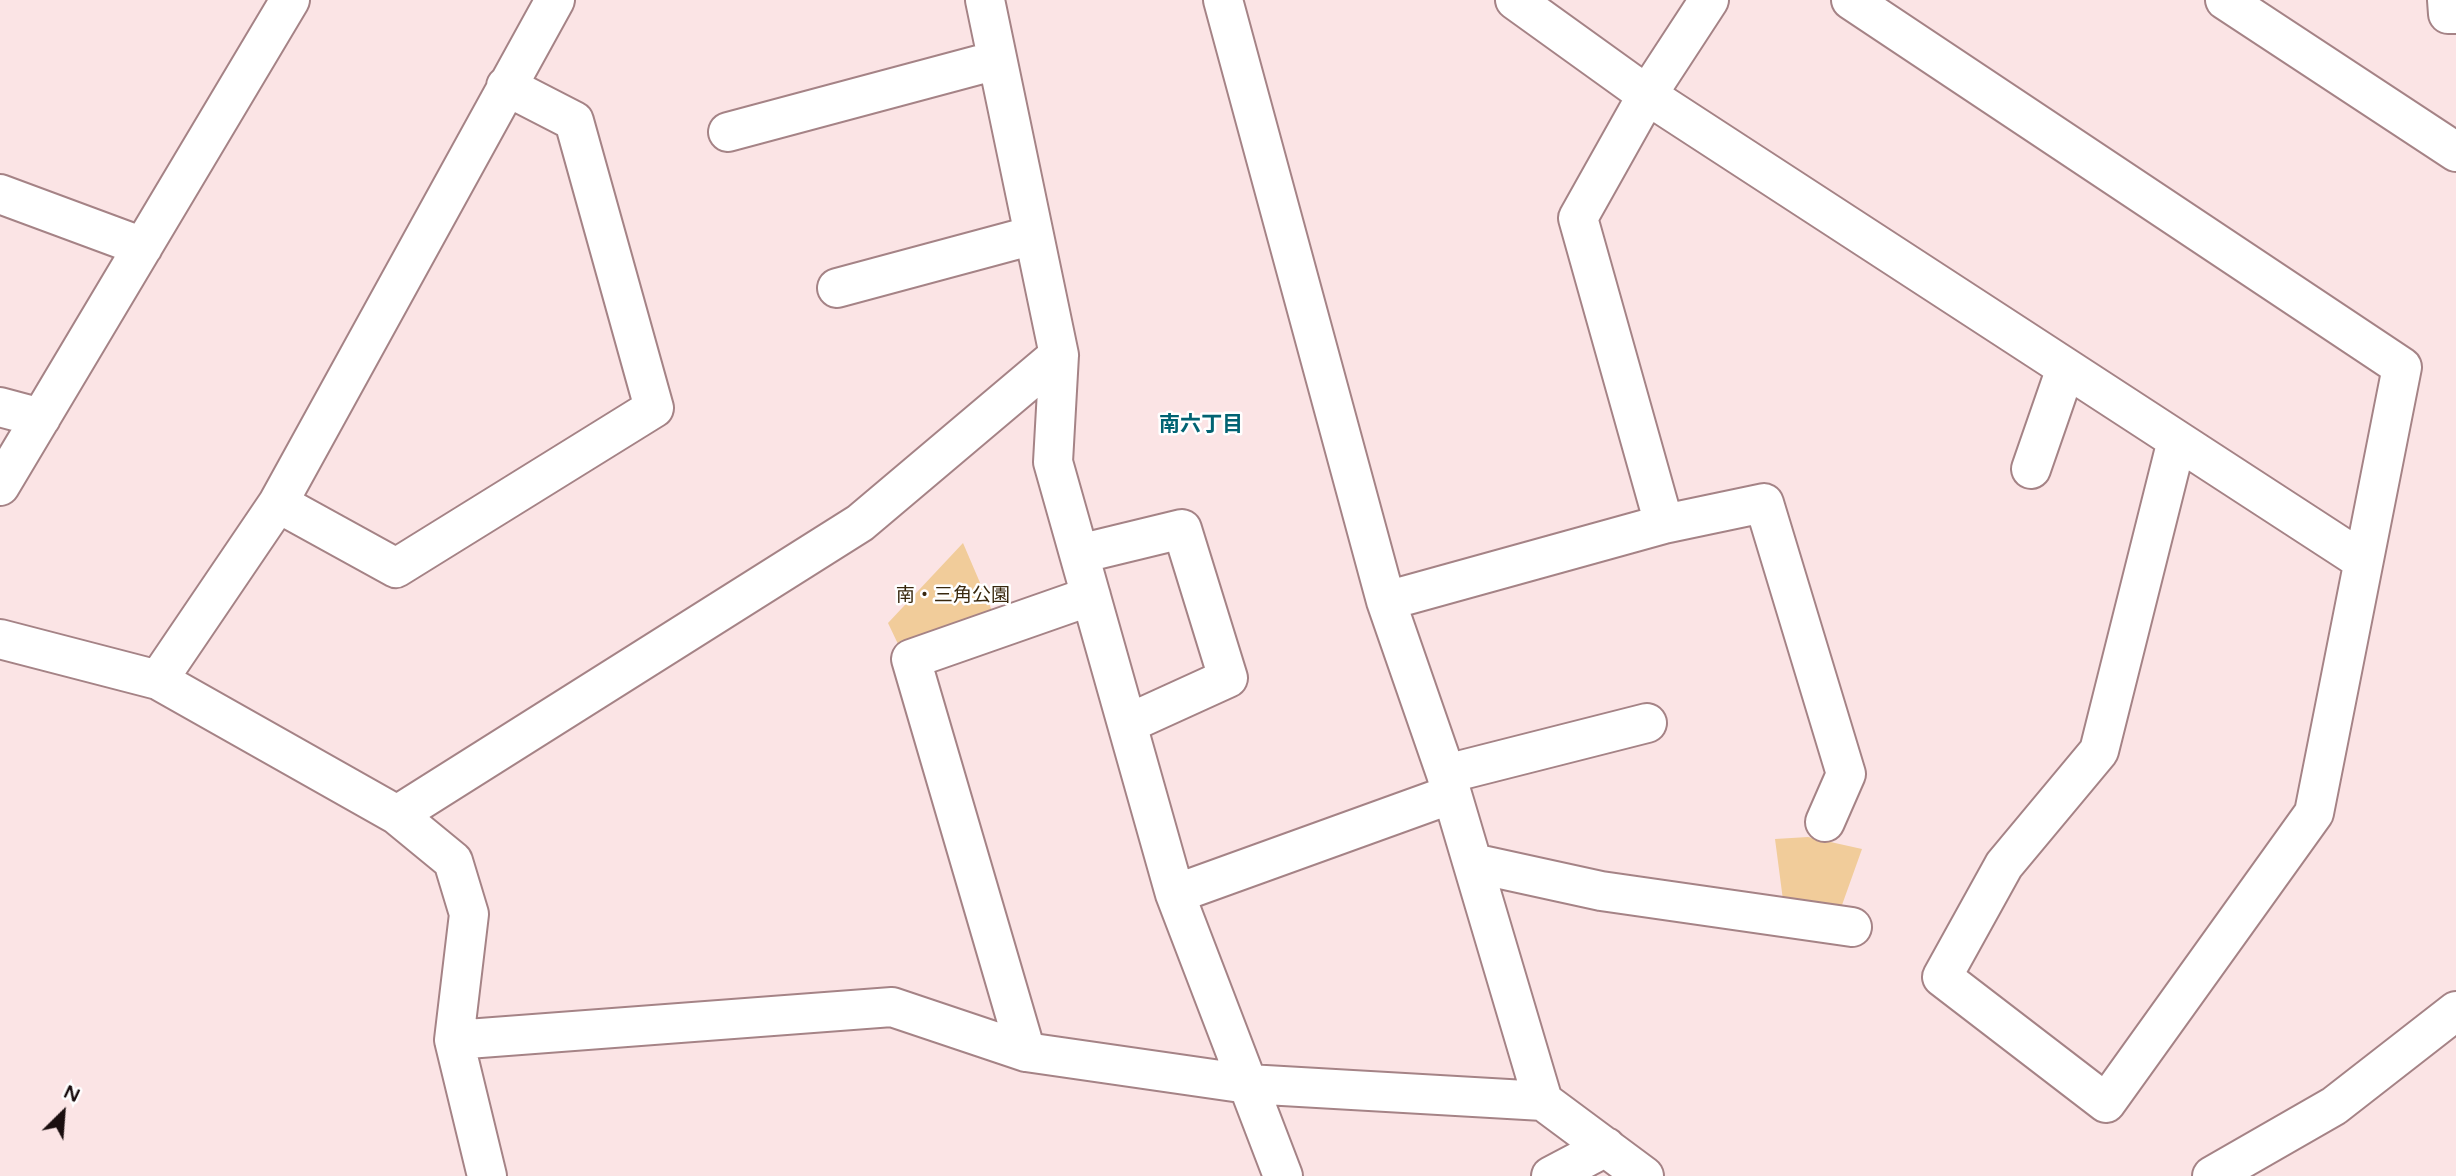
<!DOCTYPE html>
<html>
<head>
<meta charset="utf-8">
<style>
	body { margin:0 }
	#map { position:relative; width:2456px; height:1176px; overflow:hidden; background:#fbe4e5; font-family:"Varela Round",sans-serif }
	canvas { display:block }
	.north { position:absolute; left:28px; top:1078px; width:70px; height:70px; -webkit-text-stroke:5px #fff; paint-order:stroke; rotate:25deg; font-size:19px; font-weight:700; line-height:28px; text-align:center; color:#1a0e0f }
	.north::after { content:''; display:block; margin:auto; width:24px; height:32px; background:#1a0e0f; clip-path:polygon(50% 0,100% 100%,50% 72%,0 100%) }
</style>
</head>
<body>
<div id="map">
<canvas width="2456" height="1176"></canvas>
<div class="north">N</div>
</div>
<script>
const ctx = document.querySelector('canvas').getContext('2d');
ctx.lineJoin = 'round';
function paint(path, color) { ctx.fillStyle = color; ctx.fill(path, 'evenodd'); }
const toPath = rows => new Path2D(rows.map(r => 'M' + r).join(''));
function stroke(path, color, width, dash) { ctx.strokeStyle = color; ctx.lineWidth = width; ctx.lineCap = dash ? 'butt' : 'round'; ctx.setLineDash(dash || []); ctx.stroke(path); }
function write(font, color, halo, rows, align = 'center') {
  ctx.font = font + ' "Varela Round","Noto Sans JP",sans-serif'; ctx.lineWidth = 5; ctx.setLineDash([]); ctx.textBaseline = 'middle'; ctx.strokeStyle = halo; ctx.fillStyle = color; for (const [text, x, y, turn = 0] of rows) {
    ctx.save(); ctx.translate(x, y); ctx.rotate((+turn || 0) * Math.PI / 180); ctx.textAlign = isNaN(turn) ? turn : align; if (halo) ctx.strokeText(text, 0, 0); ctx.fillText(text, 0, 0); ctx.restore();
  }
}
const green = toPath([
	[963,543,993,613,898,644,888,623],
	[1808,837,1862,849,1842,905,1783,900,1775,839]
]);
const minor = toPath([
	[1223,0,1386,601,1446,774,1543,1101,1644,1176],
	[1515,0,1647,95,2177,440,2099,751,2004,865,1942,977,2106,1103,2314,813,2402,367,1851,0],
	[1709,0,1647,95,1578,218,1664,524,1764,503,1846,774,1825,822],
	[2225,0,2456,152],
	[2447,0,2448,14,2456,14],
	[728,132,997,60],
	[0,194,143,247],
	[837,288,1034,235],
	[1059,355,1053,462,1175,894,1283,1176],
	[0,407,41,418],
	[2177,440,2363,561],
	[2031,469,2066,368],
	[0,486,290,0],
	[278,503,396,568,654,408,574,121,506,86],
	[1079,554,1182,529,1228,678,1127,724],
	[1386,601,1664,524],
	[0,639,158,680,397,815,453,861,469,914,454,1040,487,1176],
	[158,680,278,503,555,0],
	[1446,774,1647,723],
	[397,815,860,523,1059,355,985,0],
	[1473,863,1601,891,1852,927],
	[1175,894,1452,794],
	[454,1040,892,1007,1026,1052,1248,1084,1543,1101],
	[1026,1052,911,659,1091,596],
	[1551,1176,1606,1147],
	[2212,1176,2334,1106,2456,1011]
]);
const parkNames = [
	["南・三角公園",953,596]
];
const neighbourhoodNames = [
	["南六丁目",1201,425]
];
paint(green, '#f1cc9a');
stroke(minor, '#a58386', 42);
stroke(minor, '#fff', 38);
write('19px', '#38270d', '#fff', parkNames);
write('bold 21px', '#016272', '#fff', neighbourhoodNames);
</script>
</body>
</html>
